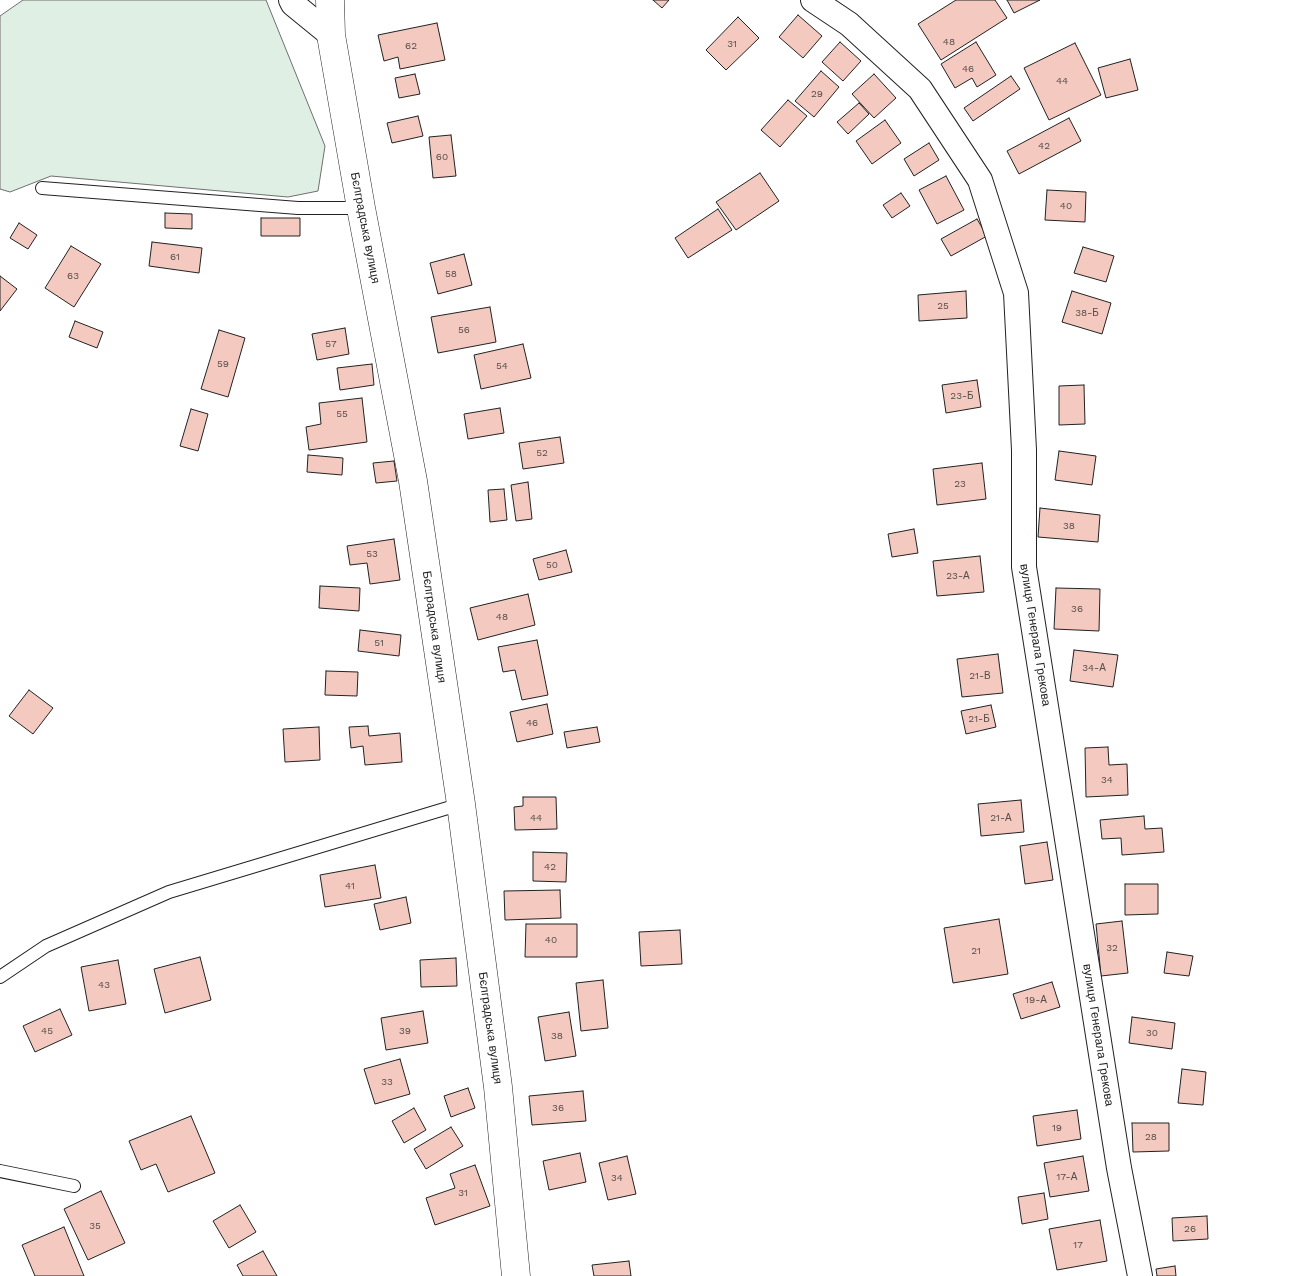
<!DOCTYPE html>
<html>
<head>
<meta charset="utf-8">
<style>
	body { margin:0 }
	canvas { display:block; background:#fff }
</style>
</head>
<body>
<canvas width="1312" height="1276"></canvas>
<script>
const ctx = document.querySelector('canvas').getContext('2d');
ctx.lineJoin = 'round';
function paint(path, color) { ctx.fillStyle = color; ctx.fill(path, 'evenodd'); }
const toPath = rows => new Path2D(rows.map(r => 'M' + r).join(''));
function stroke(path, color, width, dash) { ctx.strokeStyle = color; ctx.lineWidth = width; ctx.lineCap = dash ? 'butt' : 'round'; ctx.setLineDash(dash || []); ctx.stroke(path); }
function write(font, color, halo, rows, align = 'center') {
  ctx.font = font + ' "Work Sans",sans-serif'; ctx.lineWidth = 4; ctx.setLineDash([]); ctx.textBaseline = 'middle'; ctx.strokeStyle = halo; ctx.fillStyle = color; for (const [text, x, y, turn = 0] of rows) {
    ctx.save(); ctx.translate(x, y); ctx.rotate((+turn || 0) * Math.PI / 180); ctx.textAlign = isNaN(turn) ? turn : align; if (halo) ctx.strokeText(text, 0, 0); ctx.fillText(text, 0, 0); ctx.restore();
  }
}
const green = toPath([
	[23,0,266,0,325,146,318,191,288,197,51,176,10,192,0,189,0,16,23,0]
]);
const building = toPath([
	[653,0,669,0,662,8,653,0],
	[956,0,995,0,1007,18,941,60,918,24,956,0],
	[1007,0,1040,0,1014,13,1007,0],
	[798,15,822,36,803,58,779,37,798,15],
	[738,17,759,38,726,70,706,50,738,17],
	[437,23,445,60,400,69,398,57,384,61,378,35,437,23],
	[840,42,861,61,843,81,822,62,840,42],
	[976,42,996,75,977,87,972,78,955,88,941,64,976,42],
	[1075,43,1101,95,1049,120,1024,68,1075,43],
	[1130,59,1138,90,1106,98,1098,68,1130,59],
	[821,71,839,87,814,117,795,101,821,71],
	[415,74,420,94,399,98,395,78,415,74],
	[874,74,896,98,874,118,852,94,874,74],
	[1011,76,1020,89,973,121,964,108,1011,76],
	[788,100,807,116,780,147,761,130,788,100],
	[859,103,869,114,848,134,837,122,859,103],
	[418,116,423,136,392,143,387,123,418,116],
	[1069,118,1081,141,1019,174,1007,151,1069,118],
	[885,120,901,143,872,164,856,141,885,120],
	[451,135,456,176,433,178,429,137,451,135],
	[929,143,939,160,914,176,904,159,929,143],
	[760,173,779,201,736,230,716,202,760,173],
	[946,176,964,210,937,224,919,190,946,176],
	[1047,190,1086,192,1085,222,1045,220,1047,190],
	[901,193,910,206,892,218,883,205,901,193],
	[718,209,732,230,688,258,675,238,718,209],
	[165,213,192,214,192,229,165,228,165,213],
	[261,218,300,218,300,236,261,236,261,218],
	[977,219,987,236,951,256,941,239,977,219],
	[19,223,37,235,28,249,10,238,19,223],
	[152,242,202,248,199,273,149,266,152,242],
	[71,246,101,264,74,307,45,288,71,246],
	[1083,247,1114,256,1106,282,1074,273,1083,247],
	[464,254,472,285,438,294,430,263,464,254],
	[0,276,17,289,0,311,0,276],
	[966,291,967,318,919,321,918,295,966,291],
	[1072,291,1111,303,1102,334,1062,322,1072,291],
	[490,307,496,342,438,353,431,317,490,307],
	[75,321,103,332,97,348,69,337,75,321],
	[345,328,349,354,317,360,312,334,345,328],
	[219,330,245,338,228,397,201,389,219,330],
	[523,344,531,378,481,389,474,355,523,344],
	[372,364,374,385,340,390,337,368,372,364],
	[977,380,981,407,946,413,942,385,977,380],
	[1084,385,1085,424,1059,425,1059,386,1084,385],
	[362,398,367,442,309,450,306,427,321,424,319,403,362,398],
	[500,408,504,433,468,439,464,414,500,408],
	[191,409,208,414,198,451,180,446,191,409],
	[560,437,564,463,523,469,519,443,560,437],
	[1059,451,1096,456,1092,485,1055,480,1059,451],
	[308,455,343,458,342,475,307,472,308,455],
	[394,461,397,481,376,483,373,463,394,461],
	[982,463,986,499,937,505,933,469,982,463],
	[528,482,532,519,516,521,511,485,528,482],
	[504,489,507,520,490,522,488,490,504,489],
	[1040,508,1100,515,1098,542,1038,537,1040,508],
	[914,529,918,553,892,557,888,534,914,529],
	[394,539,400,580,370,584,367,563,350,565,347,546,394,539],
	[566,550,572,572,539,580,533,559,566,550],
	[980,556,984,592,937,596,933,561,980,556],
	[320,586,360,588,359,611,319,608,320,586],
	[1056,588,1100,589,1099,631,1054,629,1056,588],
	[528,594,535,625,478,640,470,608,528,594],
	[360,630,401,635,399,656,358,651,360,630],
	[537,640,548,695,522,700,515,670,503,672,498,647,537,640],
	[1074,650,1118,655,1113,687,1070,681,1074,650],
	[998,654,1003,693,962,697,957,659,998,654],
	[326,671,358,672,357,696,325,695,326,671],
	[29,690,53,708,33,734,9,716,29,690],
	[547,704,553,734,517,742,510,712,547,704],
	[991,705,996,727,966,734,961,711,991,705],
	[368,726,369,736,400,733,402,762,365,765,363,746,351,748,349,727,368,726],
	[319,727,320,760,285,762,283,729,319,727],
	[597,727,600,742,567,748,564,732,597,727],
	[1108,747,1109,765,1127,764,1128,795,1086,797,1085,748,1108,747],
	[523,797,556,797,557,829,515,830,514,807,523,806,523,797],
	[1021,800,1024,832,981,836,978,804,1021,800],
	[1144,816,1145,829,1162,828,1164,852,1122,855,1121,838,1102,839,1100,820,1144,816],
	[1047,842,1053,880,1025,884,1020,846,1047,842],
	[533,852,567,853,566,882,533,881,533,852],
	[375,865,381,898,325,907,320,875,375,865],
	[1125,884,1158,884,1158,914,1125,915,1125,884],
	[560,890,561,918,505,920,504,891,560,890],
	[406,897,411,923,380,930,374,904,406,897],
	[999,919,1008,974,953,983,944,928,999,919],
	[1122,921,1128,973,1101,976,1096,924,1122,921],
	[526,924,577,924,577,957,525,957,526,924],
	[680,930,682,964,641,966,639,932,680,930],
	[1167,952,1193,956,1189,976,1164,973,1167,952],
	[200,957,211,1000,165,1013,154,969,200,957],
	[456,958,457,986,421,987,420,960,456,958],
	[118,960,126,1004,89,1011,81,967,118,960],
	[603,980,608,1028,581,1031,576,983,603,980],
	[1052,982,1060,1007,1021,1019,1013,994,1052,982],
	[60,1009,72,1035,35,1052,23,1026,60,1009],
	[423,1011,428,1043,386,1050,381,1018,423,1011],
	[569,1012,576,1056,545,1061,538,1017,569,1012],
	[1132,1017,1175,1023,1172,1049,1129,1043,1132,1017],
	[400,1059,410,1094,375,1104,364,1069,400,1059],
	[1182,1069,1206,1072,1203,1105,1178,1103,1182,1069],
	[468,1088,475,1108,451,1117,444,1096,468,1088],
	[583,1091,586,1121,532,1125,529,1096,583,1091],
	[414,1108,426,1130,404,1143,392,1121,414,1108],
	[1077,1110,1081,1139,1037,1146,1033,1116,1077,1110],
	[191,1116,215,1173,168,1192,156,1164,141,1170,129,1141,191,1116],
	[1132,1123,1169,1123,1169,1151,1133,1152,1132,1123],
	[451,1127,463,1146,426,1169,414,1149,451,1127],
	[580,1153,586,1182,549,1190,543,1161,580,1153],
	[627,1156,636,1194,608,1200,599,1163,627,1156],
	[1083,1156,1089,1191,1050,1197,1044,1163,1083,1156],
	[475,1165,490,1206,435,1225,426,1198,455,1188,450,1174,475,1165],
	[101,1191,125,1243,88,1260,64,1209,101,1191],
	[1044,1193,1048,1219,1022,1224,1018,1197,1044,1193],
	[240,1205,256,1232,229,1248,213,1221,240,1205],
	[1207,1216,1208,1239,1173,1241,1172,1218,1207,1216],
	[1100,1220,1107,1261,1057,1270,1049,1229,1100,1220],
	[64,1227,84,1276,35,1276,22,1245,64,1227],
	[263,1251,277,1276,243,1276,237,1265,263,1251],
	[629,1261,631,1276,594,1276,592,1265,629,1261],
	[1175,1266,1176,1276,1157,1276,1156,1269,1175,1266]
]);
const lane = toPath([
	[42,188,298,208,361,208],
	[0,977,46,946,169,892,461,804],
	[0,1171,74,1186]
]);
const street = toPath([
	[291,0,293,4,331,35],
	[813,0,849,24,920,89,980,180,1016,293,1024,450,1024,567,1119,1168,1140,1276]
]);
const secondary = toPath([
	[330,0,331,35,361,208,413,481,461,804,498,1087,516,1276]
]);
const numberNames = [
	["48",949,42],
	["31",732,44],
	["62",411,46],
	["46",968,69],
	["44",1062,81],
	["29",817,94],
	["42",1044,146],
	["60",442,157],
	["40",1066,206],
	["61",175,257],
	["58",451,274],
	["63",73,276],
	["25",943,306],
	["38-Б",1087,313],
	["56",464,330],
	["57",331,344],
	["59",223,364],
	["54",502,366],
	["23-Б",962,396],
	["55",342,414],
	["52",542,453],
	["23",960,484],
	["38",1069,526],
	["53",372,554],
	["50",552,565],
	["23-А",958,576],
	["36",1077,609],
	["48",502,617],
	["51",379,643],
	["34-А",1094,668],
	["21-В",980,676],
	["21-Б",979,719],
	["46",532,723],
	["34",1107,780],
	["44",536,818],
	["21-А",1001,818],
	["42",550,867],
	["41",350,886],
	["40",551,940],
	["32",1112,948],
	["21",976,951],
	["43",104,985],
	["19-А",1036,1000],
	["45",47,1031],
	["39",405,1031],
	["30",1152,1033],
	["38",557,1036],
	["33",387,1082],
	["36",558,1108],
	["19",1057,1128],
	["28",1151,1137],
	["17-А",1067,1177],
	["34",617,1178],
	["31",463,1193],
	["35",95,1226],
	["26",1190,1229],
	["17",1078,1245]
];
const streetNames = [
	["Бєлградська вулиця",365,228,79],
	["Бєлградська вулиця",434,627,82],
	["вулиця Генерала Грекова",1035,635,81],
	["Бєлградська вулиця",490,1028,82],
	["вулиця Генерала Грекова",1098,1035,81]
];
paint(green, '#e0efe3');
stroke(green, '#6f6f6f', 1);
paint(building, '#f3c9c0');
stroke(building, '#222', 1);
stroke(lane, '#222', 14);
stroke(street, '#222', 26);
stroke(secondary, '#222', 29);
stroke(lane, '#fff', 12);
stroke(street, '#fff', 24);
stroke(secondary, '#fff', 28);
write('10px', '#564c4a', null, numberNames);
write('12px', '#222', '#fff', streetNames);
</script>
</body>
</html>
